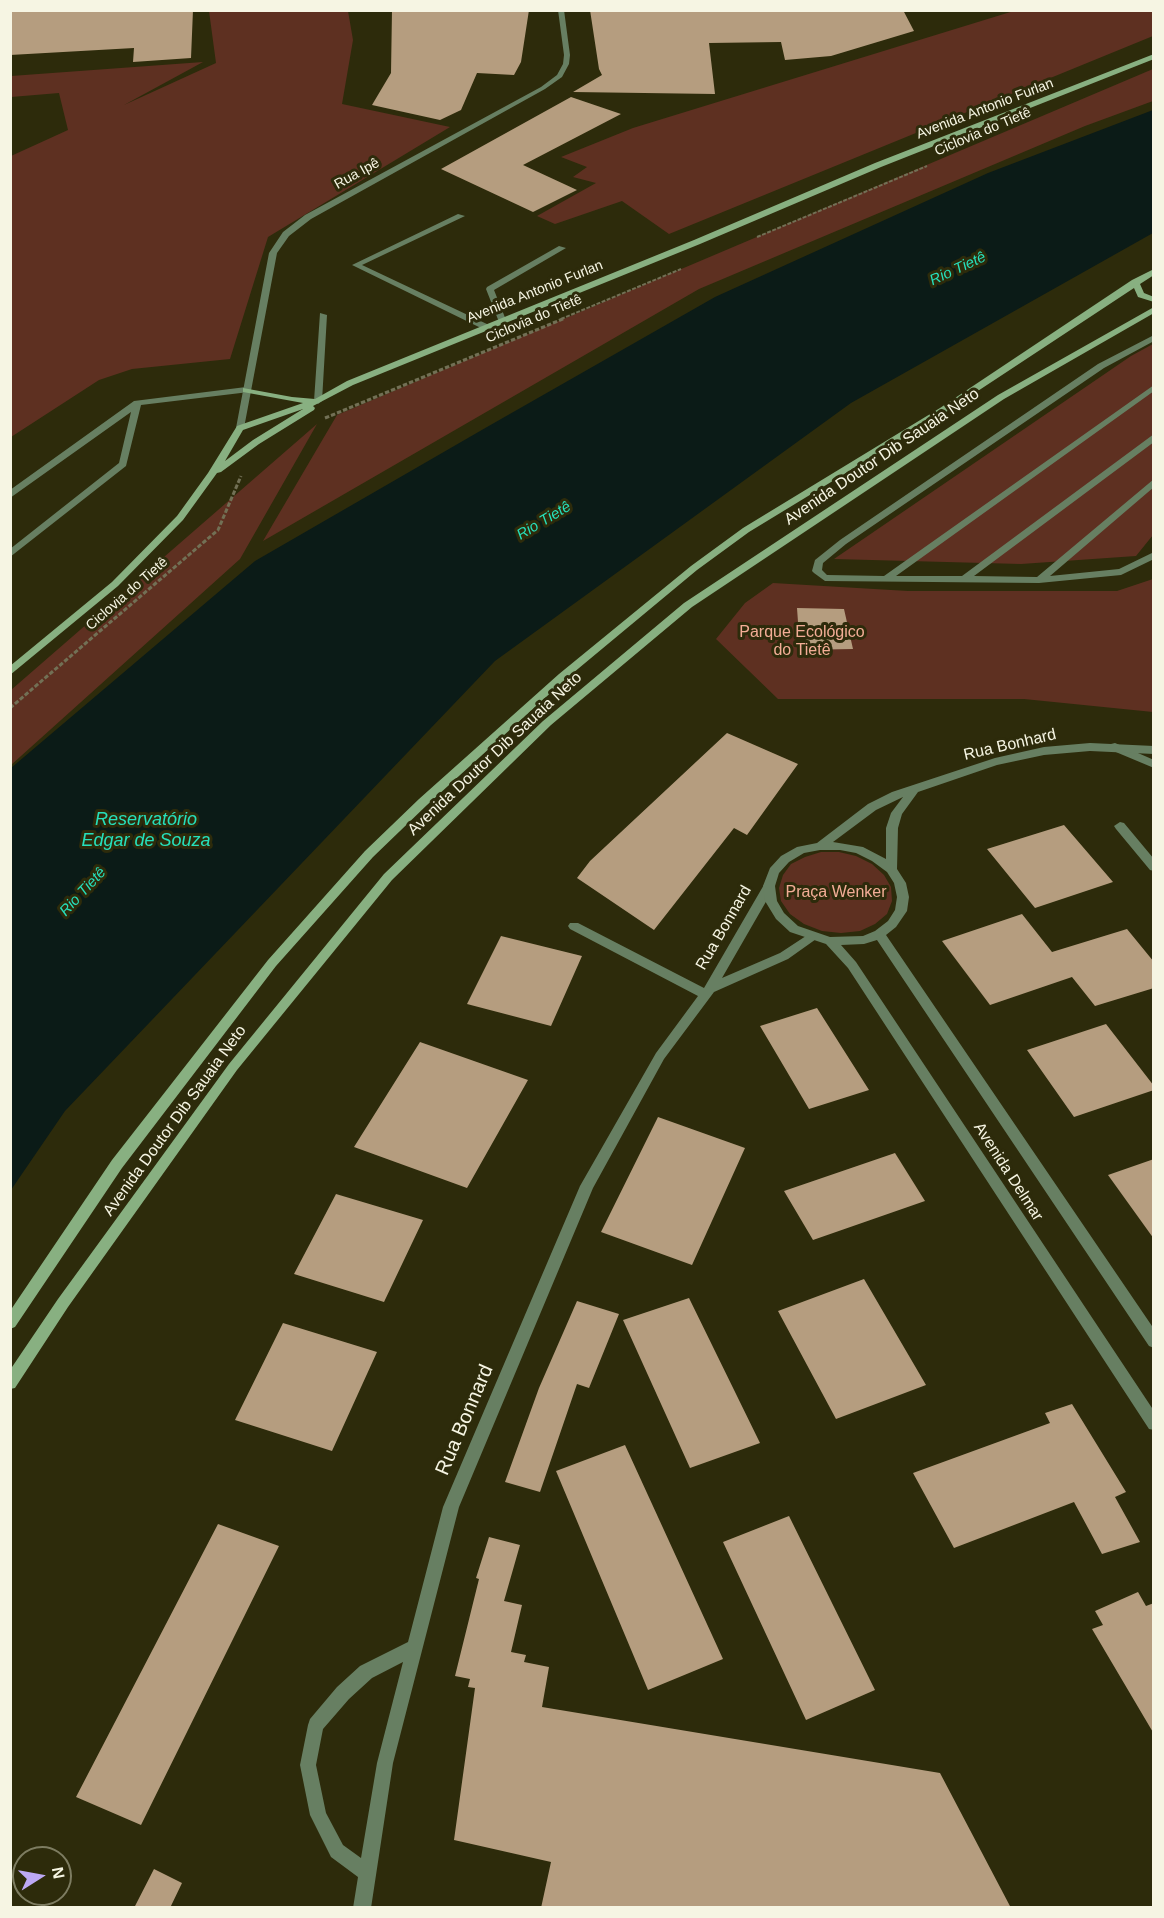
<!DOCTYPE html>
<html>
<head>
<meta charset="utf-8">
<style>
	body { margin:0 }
	#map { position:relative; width:1164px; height:1918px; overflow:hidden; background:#2d2b0b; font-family:Arial,sans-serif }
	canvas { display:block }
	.frame { position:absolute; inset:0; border:12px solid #f6f5e3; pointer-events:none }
	.north { position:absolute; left:12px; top:1846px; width:60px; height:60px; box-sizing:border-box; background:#2d2b0b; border:2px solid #7d7c61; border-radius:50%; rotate:79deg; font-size:16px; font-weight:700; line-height:24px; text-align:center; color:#f6f5e3 }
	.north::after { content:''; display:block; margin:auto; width:21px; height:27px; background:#bda9f5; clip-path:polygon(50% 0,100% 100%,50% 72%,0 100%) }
</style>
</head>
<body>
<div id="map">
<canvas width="1164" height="1918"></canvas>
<div class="frame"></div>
<div class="north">N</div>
</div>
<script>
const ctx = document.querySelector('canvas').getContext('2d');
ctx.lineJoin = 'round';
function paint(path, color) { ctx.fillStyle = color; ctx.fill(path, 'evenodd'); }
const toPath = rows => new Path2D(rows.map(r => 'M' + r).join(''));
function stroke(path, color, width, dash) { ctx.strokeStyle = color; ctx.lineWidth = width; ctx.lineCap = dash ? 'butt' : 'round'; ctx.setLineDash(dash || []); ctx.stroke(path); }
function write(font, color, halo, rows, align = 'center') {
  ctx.font = font + ' Arial,sans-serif'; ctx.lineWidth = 6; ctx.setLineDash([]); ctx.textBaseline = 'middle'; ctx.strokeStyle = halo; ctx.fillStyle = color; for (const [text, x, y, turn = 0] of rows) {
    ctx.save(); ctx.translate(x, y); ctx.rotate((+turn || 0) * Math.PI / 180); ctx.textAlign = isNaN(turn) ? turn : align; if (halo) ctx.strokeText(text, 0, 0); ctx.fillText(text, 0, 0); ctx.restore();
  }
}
const green = toPath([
	[1017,10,1153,11,1153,36,669,234,622,201,555,224,537,216,596,183,573,177,587,167,561,157,633,128],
	[209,11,348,11,353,40,342,104,450,127,268,237,230,359,132,369,99,380,11,437,11,156,68,130,59,93,11,97,11,76,203,62,124,105,216,63],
	[1153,69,1153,101,1085,126,699,289,263,541,337,415],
	[1153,344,1153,535,1136,556,1021,564,834,559,1131,356],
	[317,424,240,559,11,765,11,690],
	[1153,579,1153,712,1024,699,778,699,716,639,745,603,773,583,908,591,1117,591],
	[821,852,839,852,856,856,872,864,884,875,891,887,892,901,887,914,875,924,860,931,841,933,822,931,804,924,790,914,781,901,779,888,783,875,791,864,805,857]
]);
const water = toPath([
	[1153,110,1153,233,851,403,495,661,65,1111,11,1190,11,768,255,561,487,427,715,297,988,173]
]);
const building = toPath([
	[10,10,193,10,191,58,133,62,134,48,10,55],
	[392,10,529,10,521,62,514,75,477,73,461,110,440,120,372,105,391,73],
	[590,10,903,10,914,31,831,56,785,60,781,42,709,43,715,94,573,92,602,75,599,69],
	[571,97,621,114,523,165,577,190,533,212,441,169],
	[797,608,844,609,853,649,800,650],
	[727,733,798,764,747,835,734,828,654,930,577,878,590,861],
	[1064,825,1113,882,1035,908,987,849],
	[1022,914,1052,952,1127,929,1154,962,1154,988,1095,1006,1072,977,990,1005,942,941],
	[501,936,582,956,551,1026,467,1004],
	[817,1008,869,1090,809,1109,760,1026],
	[1106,1024,1154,1086,1154,1090,1074,1117,1027,1050],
	[420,1042,528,1080,467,1188,354,1147],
	[658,1117,745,1148,692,1265,601,1232],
	[895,1153,925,1201,813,1240,784,1191],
	[1154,1159,1154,1239,1108,1175],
	[336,1194,423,1220,384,1302,294,1274],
	[864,1279,926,1385,836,1419,778,1311],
	[689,1298,760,1443,690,1468,623,1320],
	[577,1301,619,1314,589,1388,577,1384,540,1492,505,1482,539,1388],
	[283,1323,377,1352,332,1451,235,1420],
	[1072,1404,1126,1492,1115,1497,1140,1542,1102,1554,1074,1502,954,1548,913,1473,1050,1423,1045,1413],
	[625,1445,723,1659,648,1690,556,1471],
	[789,1516,875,1690,806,1720,723,1542],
	[218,1524,279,1546,141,1825,76,1797],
	[489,1537,520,1545,504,1601,522,1605,511,1652,526,1655,524,1662,549,1667,542,1707,940,1773,1011,1908,541,1908,551,1862,454,1840,475,1688,468,1687,470,1679,455,1676,479,1579,476,1578],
	[1138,1592,1146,1606,1154,1603,1154,1734,1092,1629,1103,1625,1095,1611],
	[154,1869,182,1883,170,1908,134,1908]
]);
const pathFar1 = toPath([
	[757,237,927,166],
	[561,319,681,269]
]);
const path = toPath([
	[325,418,565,318],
	[10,708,218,530,241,476]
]);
const service = toPath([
	[458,214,465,216,362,265,489,325,489,329,483,329,352,265,458,214],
	[559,246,566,248,494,290,506,320,499,322,486,289,487,287,559,246],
	[320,313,327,315,322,401,318,404,314,401,320,313],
	[1154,335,1154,341,1104,368,846,544,823,563,822,570,827,575,884,576,1154,385,1154,391,896,576,962,576,1154,434,1154,442,974,576,1037,577,1154,479,1154,487,1050,576,1119,569,1154,552,1154,559,1121,575,1039,583,825,581,814,573,812,571,815,560,840,540,1098,364,1154,335],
	[246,387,249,388,249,392,141,405,126,466,10,557,10,549,119,463,131,412,10,498,10,490,134,401,246,387],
	[1115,743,1154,760,1154,768,1111,750,1110,747,1111,744,1115,743],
	[1120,822,1124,823,1154,859,1154,871,1150,870,1116,829,1114,826,1120,822],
	[769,882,775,886,722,978,780,953,809,934,817,934,819,937,788,959,714,992,664,1059,593,1188,459,1507,393,1763,371,1908,353,1908,358,1877,331,1857,310,1815,300,1765,308,1725,310,1719,337,1687,360,1666,408,1642,443,1507,580,1186,656,1053,698,996,570,929,568,926,570,923,578,923,704,988,765,883,769,882],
	[403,1662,377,1763,361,1858,343,1845,326,1813,316,1765,323,1729,349,1699,372,1678,403,1662]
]);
const minor = toPath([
	[1090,743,1154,746,1154,754,1090,751,1044,755,997,765,918,792,902,814,898,828,897,869,906,883,909,897,907,911,896,927,886,935,1154,1329,1154,1348,1149,1346,877,940,864,944,841,945,856,962,1154,1411,1154,1430,1149,1429,848,968,826,944,790,932,776,919,765,901,763,886,770,868,781,856,797,847,817,843,868,804,892,792,995,758,1044,747,1090,743],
	[903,797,891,813,886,828,886,859,863,847,833,842,876,810,903,797],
	[820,850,840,850,856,853,872,861,887,872,894,883,897,897,895,910,888,921,875,931,863,936,830,937,798,926,784,913,777,901,775,886,779,873,789,862,804,853,820,850]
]);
const tertiary = toPath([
	[558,10,564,10,570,55,569,64,562,77,545,89,311,219,289,236,277,253,244,428,240,431,237,430,236,428,269,253,283,232,305,215,541,87,557,75,563,64,564,55,558,10]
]);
const secondary = toPath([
	[1154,54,1154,59,881,167,700,244,353,385,313,406,315,408,314,410,259,444,221,472,217,473,183,520,118,586,10,675,10,666,112,582,177,516,208,473,237,426,303,403,243,392,243,388,292,397,315,399,347,381,694,240,875,163,1154,54],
	[303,409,253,440,225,461,243,430,303,409],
	[1154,269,1154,275,1140,284,1144,293,1154,297,1154,302,1138,297,1134,288,946,412,749,532,697,570,567,678,427,805,373,857,276,966,122,1168,15,1327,10,1329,10,1311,112,1160,268,960,365,851,419,799,559,674,691,566,743,528,940,408,1132,280,1154,269],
	[1154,307,1154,313,1004,399,692,607,551,725,392,880,237,1070,68,1307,15,1388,10,1389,10,1370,58,1299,229,1064,384,874,543,721,684,603,998,395,1154,307]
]);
const farStreetnames = [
	["Avenida Antonio Furlan",985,109,-21],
	["Ciclovia do Tietê",983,132,-23],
	["Rua Ipê",357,174,-29],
	["Avenida Antonio Furlan",535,292,-22],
	["Ciclovia do Tietê",534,319,-23],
	["Ciclovia do Tietê",127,594,-41]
];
const farWaternames = [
	["Rio Tietê",958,269,-25],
	["Rio Tietê",544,521,-31],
	["Rio Tietê",83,892,-47]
];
const streetNames = [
	["Avenida Doutor Dib Sauaia Neto",882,457,-34],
	["Rua Bonhard",1010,745,-13],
	["Avenida Doutor Dib Sauaia Neto",495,754,-43],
	["Rua Bonnard",724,928,-60],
	["Avenida Doutor Dib Sauaia Neto",175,1121,-54],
	["Avenida Delmar",1008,1172,57]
];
const parkNames = [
	["Parque Ecológico",802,633],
	["do Tietê",802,651],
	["Praça Wenker",836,893]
];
const waterNames = [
	["Reservatório",146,820],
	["Edgar de Souza",146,841]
];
const nearStreetnames = [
	["Rua Bonnard",465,1420,-67]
];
paint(green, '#5e3021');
paint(water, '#0b1b17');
paint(building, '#b59d7f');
stroke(pathFar1, '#727055', 2, [4, 1.5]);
stroke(path, '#727055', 3, [4.5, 2]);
paint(service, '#677f62');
paint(minor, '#677f62');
paint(tertiary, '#677f62');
paint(secondary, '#88b081');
write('14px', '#f6f5e3', '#2d2b0b', farStreetnames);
write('italic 15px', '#26e0bc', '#2d2b0b', farWaternames);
write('16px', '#f6f5e3', '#2d2b0b', streetNames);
write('16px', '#f3ad96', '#2d2b0b', parkNames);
write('italic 18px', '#26e0bc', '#2d2b0b', waterNames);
write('20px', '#f6f5e3', '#2d2b0b', nearStreetnames);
</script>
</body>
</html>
